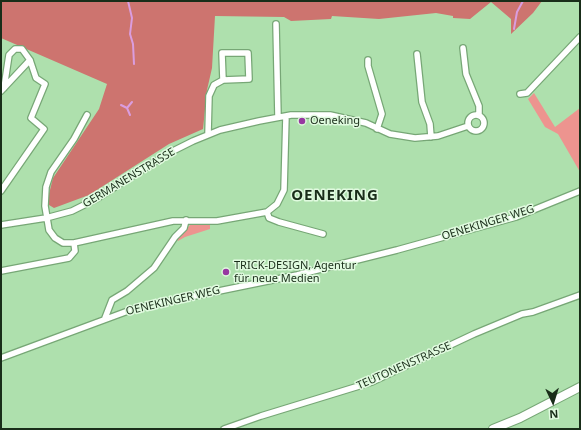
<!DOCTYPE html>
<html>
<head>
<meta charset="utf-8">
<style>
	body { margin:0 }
	#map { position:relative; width:581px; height:430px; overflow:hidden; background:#aee0ad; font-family:"Noto Sans",sans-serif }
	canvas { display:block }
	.frame { position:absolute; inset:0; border:2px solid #192d19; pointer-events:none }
	.north { position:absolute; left:533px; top:382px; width:40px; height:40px; -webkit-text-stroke:3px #e0fadf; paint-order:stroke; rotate:176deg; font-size:11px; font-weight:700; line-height:16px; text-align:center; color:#192d19 }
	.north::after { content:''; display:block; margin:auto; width:14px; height:18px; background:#192d19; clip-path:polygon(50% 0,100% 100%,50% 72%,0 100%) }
</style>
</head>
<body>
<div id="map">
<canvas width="581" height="430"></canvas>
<div class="frame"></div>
<div class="north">N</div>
</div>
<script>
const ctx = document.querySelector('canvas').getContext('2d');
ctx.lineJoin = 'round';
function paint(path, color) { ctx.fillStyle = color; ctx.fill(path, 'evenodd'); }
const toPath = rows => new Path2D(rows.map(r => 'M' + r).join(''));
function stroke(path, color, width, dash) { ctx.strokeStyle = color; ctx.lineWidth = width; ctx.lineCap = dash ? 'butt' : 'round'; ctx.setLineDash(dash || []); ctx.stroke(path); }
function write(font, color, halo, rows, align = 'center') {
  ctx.font = font + ' "Noto Sans",sans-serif'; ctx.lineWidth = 3; ctx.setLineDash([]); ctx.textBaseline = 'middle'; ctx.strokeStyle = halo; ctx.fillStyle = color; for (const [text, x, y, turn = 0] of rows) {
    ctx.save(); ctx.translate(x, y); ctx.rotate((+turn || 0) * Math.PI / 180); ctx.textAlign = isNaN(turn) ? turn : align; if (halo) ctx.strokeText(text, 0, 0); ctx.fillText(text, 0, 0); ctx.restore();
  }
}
const green = toPath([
	[534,93,555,127,580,108,580,172,558,134,545,127,528,99],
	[190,225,210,225,210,229,185,237,178,241,177,239]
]);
const forest = toPath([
	[1,1,542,1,533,13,511,34,511,19,491,2,470,19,453,18,453,16,436,13,379,19,332,16,331,19,291,21,284,17,215,16,212,68,207,90,203,129,169,144,89,195,54,208,49,205,48,198,53,178,99,109,107,84,1,38]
]);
const stream = toPath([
	[128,1,132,18,130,34,133,44,134,64],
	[514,29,517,12,523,1],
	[121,105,127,108],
	[130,115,127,108,132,102]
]);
const street = toPath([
	[276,24,278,117],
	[463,48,466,74,479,106,479,115],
	[222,53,248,53,249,79,223,80,222,53],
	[417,54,422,102,430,124,431,137],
	[368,60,368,66,382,114,377,129],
	[1,91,30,60],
	[520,94,527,93,580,37],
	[87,115,74,139,51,172,46,187,45,206,49,230,55,238,63,243,74,243,173,221,217,221,267,212,277,204,284,190,286,116],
	'468 123a8 8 0 1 1 16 0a8 8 0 1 1-16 0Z',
	[208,134,209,96,214,85,223,80],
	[1,191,44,129,31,118,45,84,36,78,30,60,22,49,15,49,9,55,4,88],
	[267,212,269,218,279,222,323,234],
	[1,225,46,218,72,211,98,198,167,154,193,141,220,130,259,121,291,115,330,115,366,123,390,134,415,138,438,136,468,126],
	[1,271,69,258,75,251,74,243],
	[105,318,112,300,127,291,154,268,175,237,184,228,186,220],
	[1,358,136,308,297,275,397,250,516,217,580,191],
	[224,429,261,416,372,382,474,334,522,314,533,312,580,295]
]);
const secondary = toPath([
	[493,429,520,418,580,387]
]);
const markers = [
	[302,121,4,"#9738a1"],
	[226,272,4,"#9738a1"]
];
const poiNames = [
	["Oeneking",310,121],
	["TRICK-DESIGN, Agentur",234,266],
	["für neue Medien",234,279]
];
const streetNames = [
	["GERMANENSTRASSE",129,178,-31],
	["OENEKINGER WEG",488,223,-17],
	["OENEKINGER WEG",173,301,-13],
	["TEUTONENSTRASSE",404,366,-24]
];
const districtNames = [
	["OENEKING",335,196]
];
paint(green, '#ed948f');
paint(forest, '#cd746f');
stroke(stream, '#da9ddf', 2);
stroke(street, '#77a776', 8);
stroke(secondary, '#77a776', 10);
stroke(street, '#fff', 5.5);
stroke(secondary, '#fff', 8);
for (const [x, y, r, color] of markers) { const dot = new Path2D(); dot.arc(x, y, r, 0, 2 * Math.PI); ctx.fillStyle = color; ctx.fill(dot); stroke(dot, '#e0fadf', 1.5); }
write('11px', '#192d19', '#e0fadf', poiNames, 'left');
write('11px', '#192d19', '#e0fadf', streetNames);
ctx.letterSpacing = '1px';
write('bold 15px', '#192d19', '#e0fadf', districtNames);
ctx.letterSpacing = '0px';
</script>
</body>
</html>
